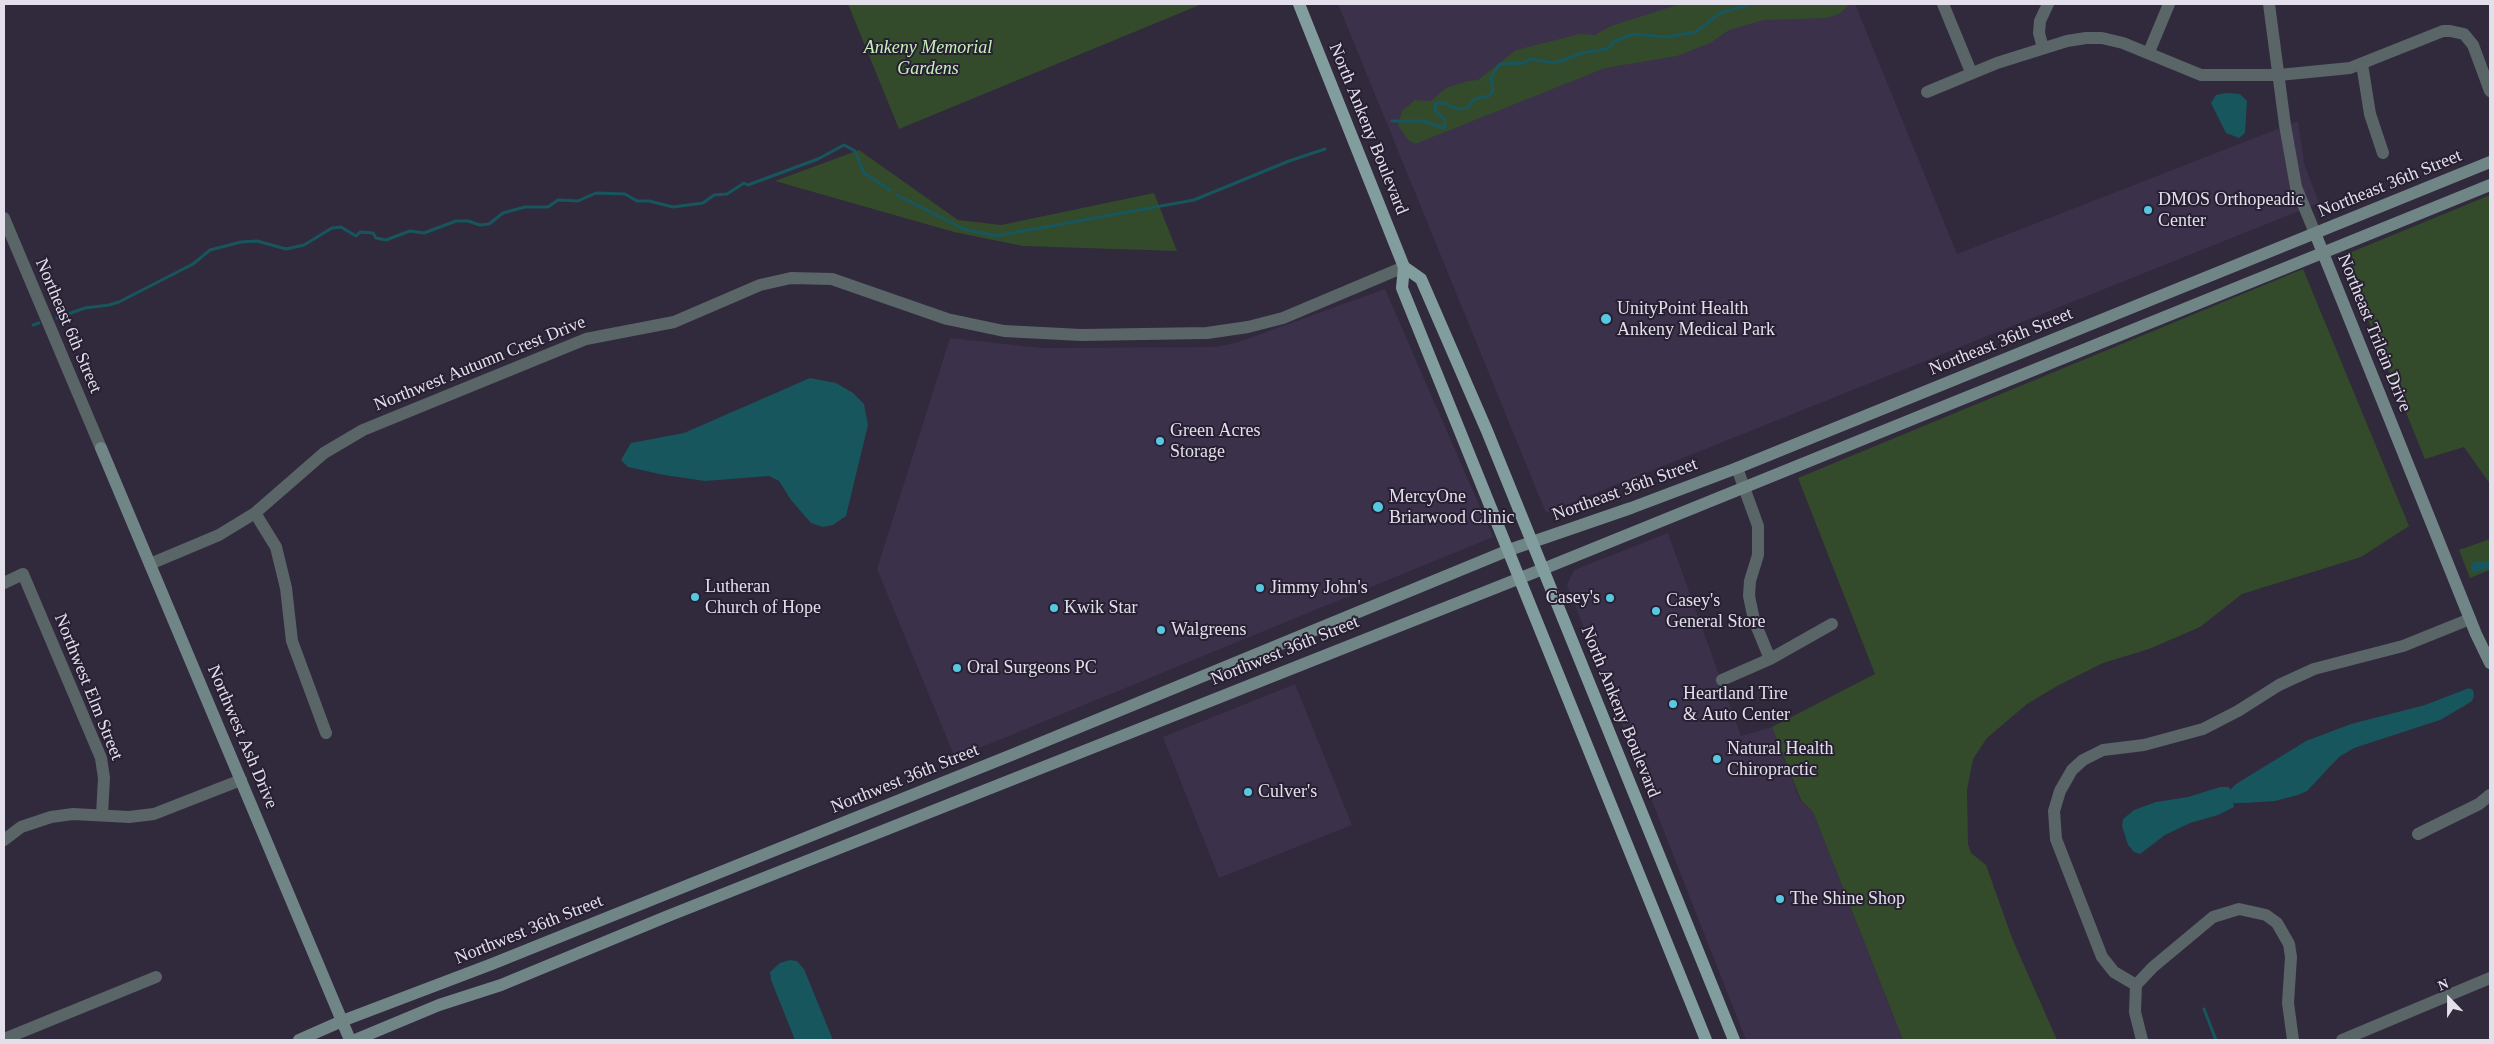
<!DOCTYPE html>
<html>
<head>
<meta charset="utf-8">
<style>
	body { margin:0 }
	#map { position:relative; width:2494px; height:1044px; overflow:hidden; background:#31293c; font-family:"Times New Roman",serif }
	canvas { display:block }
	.frame { position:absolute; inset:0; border:5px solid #e3dfeb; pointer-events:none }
	.north { position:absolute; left:2424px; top:974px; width:50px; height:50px; -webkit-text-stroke:4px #271f32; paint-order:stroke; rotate:338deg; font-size:14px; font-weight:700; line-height:20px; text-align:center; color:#e3dfeb }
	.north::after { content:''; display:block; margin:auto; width:18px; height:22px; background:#e3dfeb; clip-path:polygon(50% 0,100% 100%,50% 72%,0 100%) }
</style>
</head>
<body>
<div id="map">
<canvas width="2494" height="1044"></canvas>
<div class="frame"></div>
<div class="north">N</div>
</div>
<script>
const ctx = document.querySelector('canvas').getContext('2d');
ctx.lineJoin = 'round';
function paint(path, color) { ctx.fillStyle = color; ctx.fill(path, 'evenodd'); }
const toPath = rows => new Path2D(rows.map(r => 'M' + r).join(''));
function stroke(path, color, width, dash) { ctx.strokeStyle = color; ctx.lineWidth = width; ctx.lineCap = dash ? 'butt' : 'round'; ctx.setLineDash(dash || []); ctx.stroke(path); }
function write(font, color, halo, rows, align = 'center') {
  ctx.font = font + ' "Times New Roman",serif'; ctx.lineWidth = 4; ctx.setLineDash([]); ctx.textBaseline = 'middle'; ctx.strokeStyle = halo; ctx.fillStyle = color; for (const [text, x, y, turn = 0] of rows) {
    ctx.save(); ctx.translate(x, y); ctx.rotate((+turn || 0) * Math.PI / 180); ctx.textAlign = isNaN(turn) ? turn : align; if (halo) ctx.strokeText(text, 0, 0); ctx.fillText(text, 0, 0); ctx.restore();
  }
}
const built = toPath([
	[1338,4,1855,4,1957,254,2298,121,2304,163,2319,203,1546,513],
	[1385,289,1493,537,955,758,877,569,950,338,1042,348,1215,347,1236,343],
	[1668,533,1741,736,1772,727,1800,800,1813,812,1903,1040,1746,1040,1567,585,1574,570],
	[1295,684,1352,825,1219,878,1163,737]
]);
const green = toPath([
	[848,4,1202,4,899,129],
	[1680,4,1850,4,1839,14,1826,18,1764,20,1729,30,1710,43,1677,56,1605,68,1415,144,1408,140,1398,125,1402,111,1415,100,1431,101,1446,88,1468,81,1478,80,1516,50,1580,34,1595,35,1611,26],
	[859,150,958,220,1001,225,1154,193,1177,251,1023,246,954,232,775,181],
	[2490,195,2490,484,2464,447,2425,459,2342,256],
	[2303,269,2409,526,2361,557,2242,594,2200,627,2149,649,2103,663,2057,686,2027,704,1987,738,1973,759,1967,790,1968,844,1971,853,1986,865,2012,938,2057,1040,1903,1040,1813,812,1801,800,1772,727,1875,674,1798,478],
	[2490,539,2490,570,2470,578,2459,550]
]);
const water = toPath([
	[2226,93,2240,94,2247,101,2245,133,2239,138,2226,133,2211,103,2216,95],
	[810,378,836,383,853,393,864,404,868,425,846,516,833,525,823,527,811,523,791,500,779,481,769,476,705,481,664,475,628,467,621,460,631,443,684,433],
	[2480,561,2490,562,2490,568,2473,573,2471,568,2473,562],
	[2469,688,2473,690,2474,696,2472,701,2464,706,2440,720,2354,748,2339,757,2307,791,2298,795,2275,801,2244,803,2234,803,2233,800,2234,807,2218,815,2190,823,2165,835,2140,854,2134,852,2128,845,2122,826,2123,819,2134,810,2156,802,2188,797,2220,787,2229,787,2230,790,2236,784,2306,741,2351,724,2425,705],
	[790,960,797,961,804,969,833,1040,795,1040,771,980,770,972,780,963]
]);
const stream = toPath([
	[1392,121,1423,121,1444,128,1445,120,1435,110,1436,103,1444,103,1457,109,1467,108,1475,99,1489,96,1493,91,1491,77,1500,64,1524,63,1530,59,1555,63,1582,53,1607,49,1615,41,1634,34,1666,37,1696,32,1720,13,1751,4],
	[897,195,964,229,996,236,1194,200,1289,161,1325,149],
	[57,318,85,308,109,305,119,302,193,264,210,250,241,242,257,241,286,249,304,245,332,228,341,227,356,236,360,232,373,233,376,238,386,240,410,231,424,233,456,221,468,221,480,225,489,224,503,213,525,207,548,207,558,200,578,201,596,193,625,194,637,201,649,201,673,207,703,203,714,195,727,194,744,183,748,185,818,159,844,145,855,151,864,173,890,190],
	[33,325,39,323],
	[2204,1009,2216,1040]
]);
const street = toPath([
	[1943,4,1971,72],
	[2269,4,2285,125,2296,187,2315,233],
	[2043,48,2039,33,2040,21,2048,4],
	[2149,52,2169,4],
	[2362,64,2370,114,2383,153],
	[1927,92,1997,63,2067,41,2086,38,2102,38,2123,43,2201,75,2279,75,2350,68,2443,31,2450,31,2464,34,2473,45,2490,91],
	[4,218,101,448],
	[1737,468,1758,526,1758,555,1750,581,1749,596,1754,620,1770,659],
	[255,513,276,547,286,588,292,641,326,733],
	[150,564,219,535,255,513,324,453,363,430,586,339,674,322,760,285,791,278,832,279,947,319,1004,331,1081,335,1207,333,1248,327,1283,318,1404,267],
	[4,583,23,574,101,758,104,778,102,815],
	[1722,680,1770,659,1832,624],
	[2418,834,2479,804,2490,795],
	[4,840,21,827,51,817,73,814,129,817,154,814,241,780],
	[2136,985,2114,972,2102,957,2056,839,2054,811,2060,791,2072,770,2083,760,2103,750,2144,745,2203,729,2238,711,2279,685,2314,669,2403,646,2470,619],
	[4,1039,156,977],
	[2142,1040,2135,1012,2136,985,2153,967,2213,917,2239,909,2266,915,2277,923,2289,944,2291,957,2288,1003,2293,1040],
	[2342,1040,2490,978]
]);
const secondary = toPath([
	[2315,233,2476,634,2490,663],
	[101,448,350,1040],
	[299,1040,342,1021,492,964,1014,754,1509,550,1631,508,1737,468,2490,162],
	[355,1040,439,1005,501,985,668,916,1543,569,2490,185]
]);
const primary = toPath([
	[1299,4,1404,267,1402,288,1706,1040],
	[1404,267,1421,279,1487,431,1734,1040]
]);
const markers = [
	[2148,210,5,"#56c9e0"],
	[1606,319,6,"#56c9e0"],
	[1160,441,5,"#56c9e0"],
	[1378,507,6,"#56c9e0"],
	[1260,588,5,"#56c9e0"],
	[695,597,5,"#56c9e0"],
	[1610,598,5,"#56c9e0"],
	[1054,608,5,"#56c9e0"],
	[1656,611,5,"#56c9e0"],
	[1161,630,5,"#56c9e0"],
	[957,668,5,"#56c9e0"],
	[1673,704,5,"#56c9e0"],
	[1717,759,5,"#56c9e0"],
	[1248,792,5,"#56c9e0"],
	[1780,899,5,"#56c9e0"]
];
const parkNames = [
	["Ankeny Memorial",928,48],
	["Gardens",928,69]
];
const streetNames = [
	["North Ankeny Boulevard",1368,129,68],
	["Northeast 36th Street",2390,184,-22],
	["Northeast 6th Street",68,326,67],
	["Northeast Trilein Drive",2374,333,68],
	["Northeast 36th Street",2001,342,-22],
	["Northwest Autumn Crest Drive",480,364,-22],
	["Northeast 36th Street",1625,490,-20],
	["Northwest 36th Street",1285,651,-22],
	["Northwest Elm Street",88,687,68],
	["North Ankeny Boulevard",1620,712,68],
	["Northwest Ash Drive",242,737,67],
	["Northwest 36th Street",905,779,-22],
	["Northwest 36th Street",529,930,-22]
];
const poiNames = [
	["DMOS Orthopeadic",2158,200],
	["Center",2158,221],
	["UnityPoint Health",1617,309],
	["Ankeny Medical Park",1617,330],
	["Green Acres",1170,431],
	["Storage",1170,452],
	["MercyOne",1389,497],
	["Briarwood Clinic",1389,518],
	["Lutheran",705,587],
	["Church of Hope",705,608],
	["Jimmy John's",1270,588],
	["Casey's",1600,598,"right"],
	["Casey's",1666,601],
	["General Store",1666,622],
	["Kwik Star",1064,608],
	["Walgreens",1171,630],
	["Oral Surgeons PC",967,668],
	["Heartland Tire",1683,694],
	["& Auto Center",1683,715],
	["Natural Health",1727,749],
	["Chiropractic",1727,770],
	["Culver's",1258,792],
	["The Shine Shop",1790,899]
];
paint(built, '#3b314a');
paint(green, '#344b2b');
paint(water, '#17565d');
stroke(stream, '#17565d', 3);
stroke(street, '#596566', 12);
stroke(secondary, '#708586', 12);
stroke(primary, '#829d9e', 12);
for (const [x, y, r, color] of markers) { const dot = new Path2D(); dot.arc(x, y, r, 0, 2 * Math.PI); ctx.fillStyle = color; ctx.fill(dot); stroke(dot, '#271f32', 2); }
write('italic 18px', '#c6f2b6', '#271f32', parkNames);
write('18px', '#e3dfeb', '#271f32', streetNames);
write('18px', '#e3dfeb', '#271f32', poiNames, 'left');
</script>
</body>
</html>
